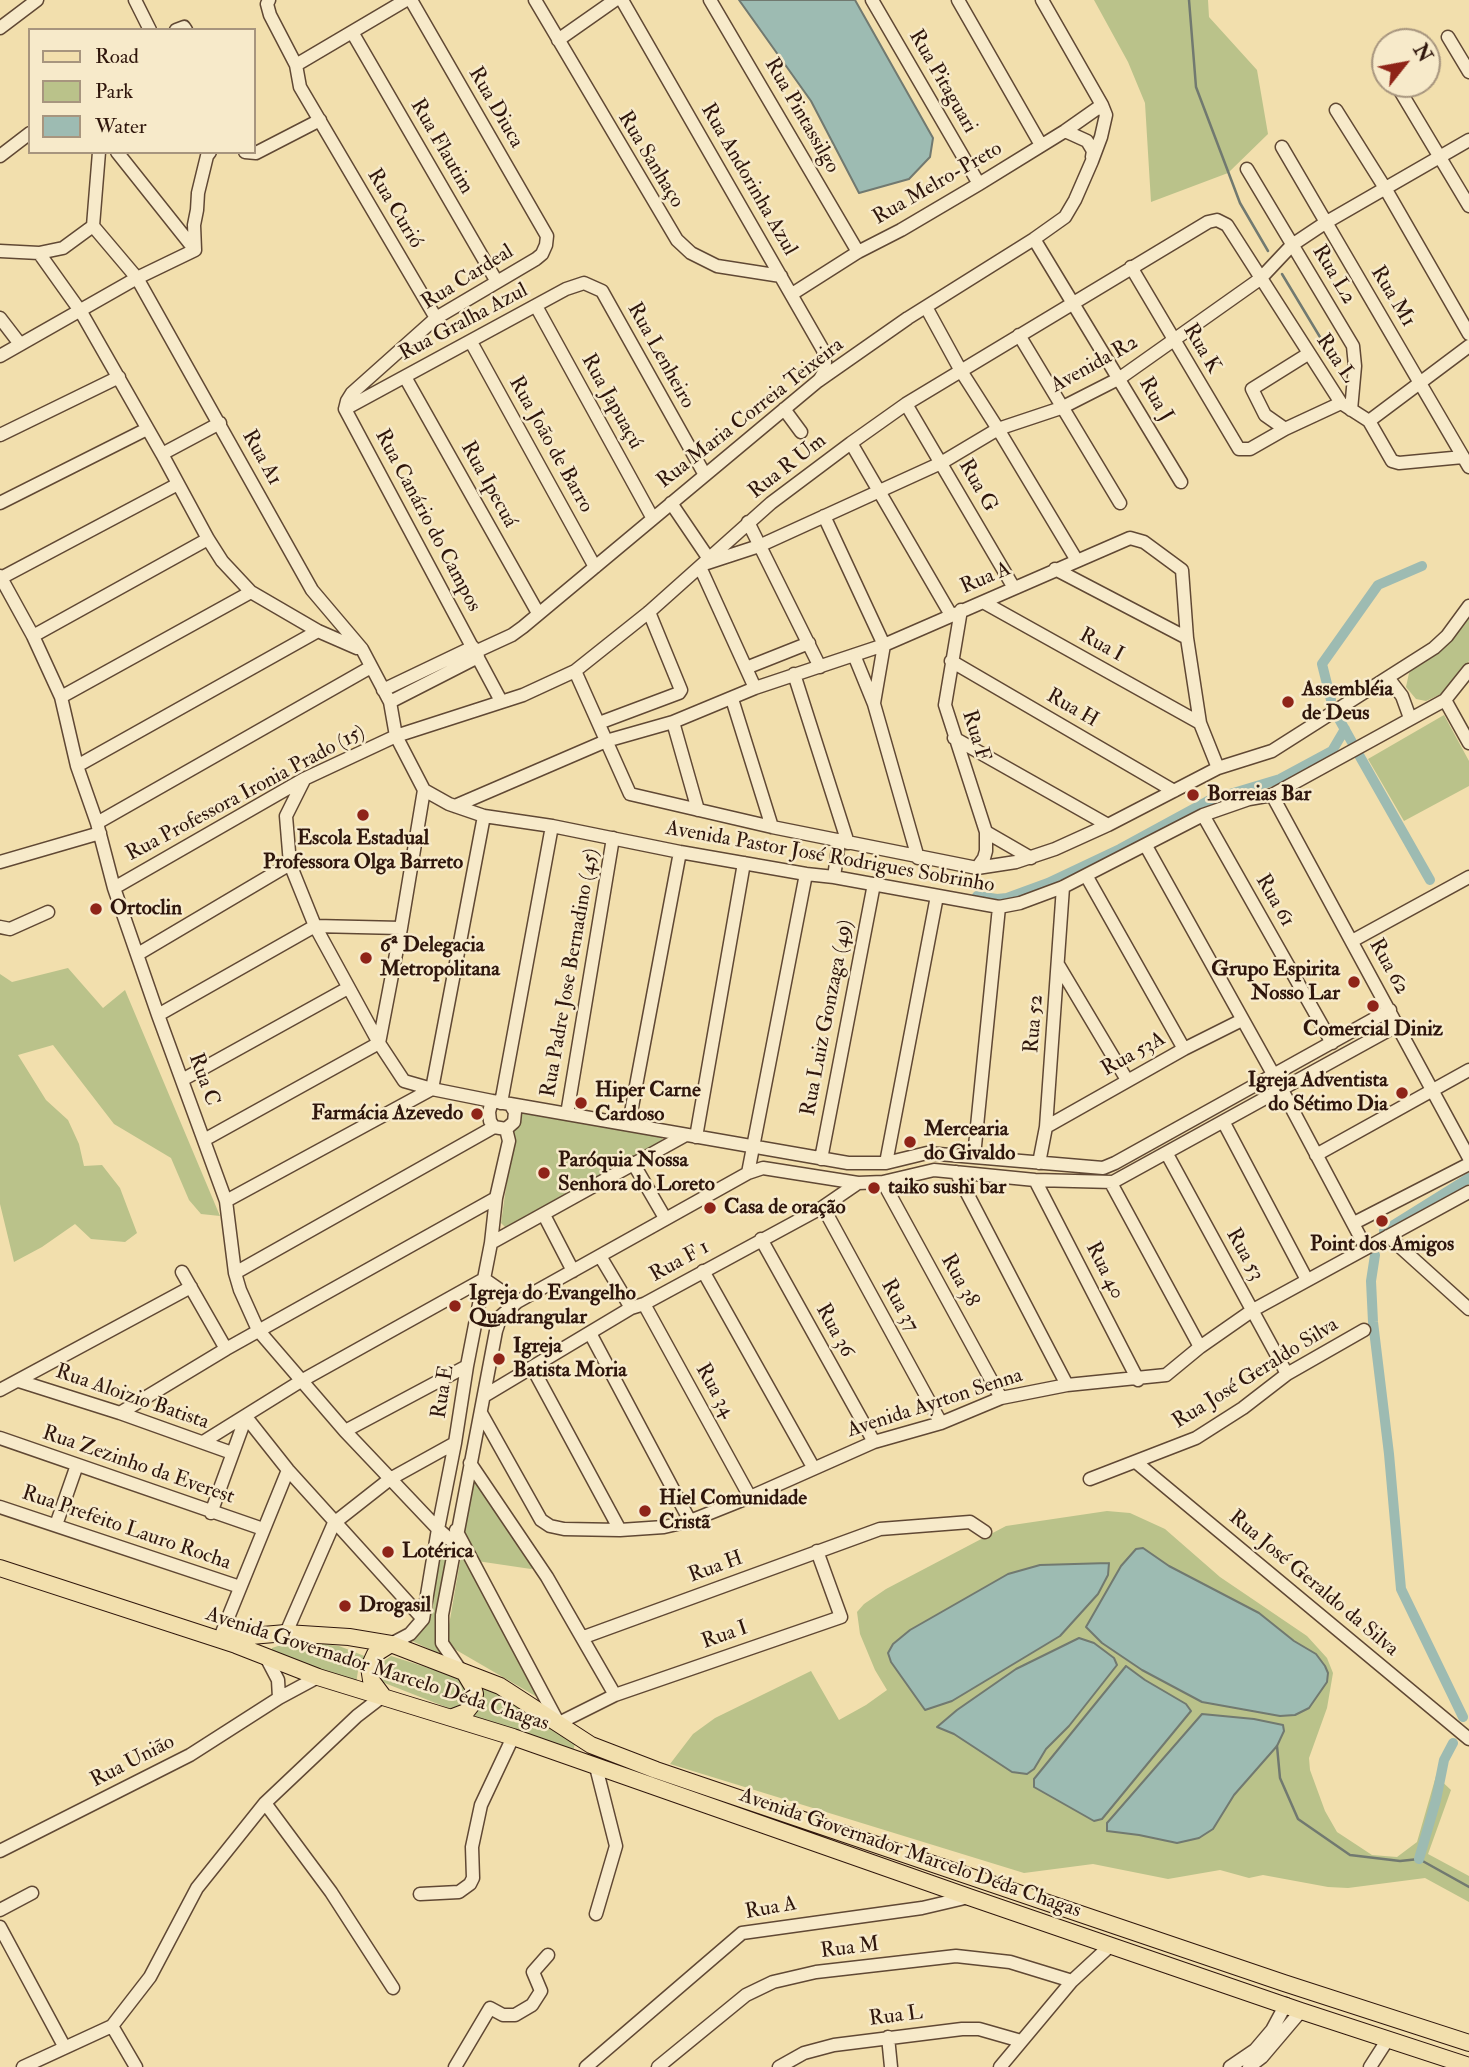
<!DOCTYPE html>
<html>
<head>
<meta charset="utf-8">
<style>
	body { margin:0 }
	#map { position:relative; width:1469px; height:2067px; overflow:hidden; background:#f2dfad; font-family:"IM FELL Double Pica",serif }
	canvas { display:block }
	.legend { position:absolute; left:28px; top:28px; width:228px; height:126px; box-sizing:border-box; background:#f7eaca; border:2px solid #a7957e; margin:0; padding:9px 12px; list-style:none; font-size:21px; color:#2f160c }
	.legend li { display:flex; align-items:center; gap:14px; height:35px }
	.legend b { width:35px; border:2px solid #a7957e }
	.north { position:absolute; left:1371px; top:28px; width:70px; height:70px; box-sizing:border-box; background:#f7eaca; border:2px solid #a7957e; border-radius:50%; rotate:59deg; font-size:19px; font-weight:700; line-height:28px; text-align:center; color:#2f160c }
	.north::after { content:''; display:block; margin:auto; width:24px; height:32px; background:#8f2418; clip-path:polygon(50% 0,100% 100%,50% 72%,0 100%) }
</style>
</head>
<body>
<div id="map">
<canvas width="1469" height="2067"></canvas>
<ul class="legend">
<li><b style="height:9px;background:#f2dfad"></b>Road</li>
<li><b style="height:19px;background:#bac28a"></b>Park</li>
<li><b style="height:19px;background:#9dbbb2"></b>Water</li>
</ul>
<div class="north">N</div>
</div>
<script>
const ctx = document.querySelector('canvas').getContext('2d');
ctx.lineJoin = 'round';
function paint(path, color) { ctx.fillStyle = color; ctx.fill(path, 'evenodd'); }
const toPath = rows => new Path2D(rows.map(r => 'M' + r).join(''));
function stroke(path, color, width, dash) { ctx.strokeStyle = color; ctx.lineWidth = width; ctx.lineCap = dash ? 'butt' : 'round'; ctx.setLineDash(dash || []); ctx.stroke(path); }
function write(font, color, halo, rows, align = 'center') {
  ctx.font = font + ' "IM FELL Double Pica",serif'; ctx.lineWidth = 5; ctx.setLineDash([]); ctx.textBaseline = 'middle'; ctx.strokeStyle = halo; ctx.fillStyle = color; for (const [text, x, y, turn = 0] of rows) {
    ctx.save(); ctx.translate(x, y); ctx.rotate((+turn || 0) * Math.PI / 180); ctx.textAlign = isNaN(turn) ? turn : align; if (halo) ctx.strokeText(text, 0, 0); ctx.fillText(text, 0, 0); ctx.restore();
  }
}
const green = toPath([
	[1094,0,1208,0,1209,17,1257,70,1268,134,1228,173,1151,202,1145,103,1128,62],
	[1469,613,1469,661,1461,674,1441,694,1426,701,1416,699,1406,687,1409,673],
	[1444,715,1469,761,1469,786,1404,821,1368,759],
	[68,968,103,1008,125,990,220,1216,201,1214,189,1200,171,1158,114,1124,53,1045,18,1055,46,1100,68,1120,79,1144,84,1166,102,1165,120,1188,137,1233,125,1242,91,1239,75,1224,42,1247,14,1262,0,1204,0,974,12,982],
	[525,1109,662,1137,663,1144,512,1227,505,1227,501,1223,515,1124],
	[473,1475,535,1567,531,1569,477,1561,463,1535],
	[1107,1511,1130,1513,1165,1529,1220,1577,1307,1636,1327,1658,1333,1673,1327,1708,1309,1758,1310,1770,1325,1811,1337,1832,1372,1855,1397,1857,1417,1842,1436,1776,1451,1790,1428,1854,1469,1876,1469,1902,1425,1878,1348,1888,1328,1887,1263,1875,1249,1878,1220,1870,1168,1879,1093,1864,1024,1873,670,1764,693,1734,715,1718,811,1671,839,1720,866,1705,887,1690,875,1670,860,1634,857,1612,864,1604,886,1589,1006,1526],
	[439,1546,449,1551,436,1639,450,1659,408,1639,413,1636],
	[462,1550,544,1701,451,1647,448,1641,448,1631],
	[315,1643,339,1646,367,1657,358,1671,356,1684,271,1652,272,1648,278,1646],
	[391,1656,463,1679,467,1683,468,1705,456,1711,382,1682,377,1671,380,1664],
	[475,1682,510,1698,553,1730,575,1742,573,1754,469,1716]
]);
const water = toPath([
	[739,0,855,0,933,138,930,157,909,179,859,193,811,101,739,0],
	[1143,1548,1169,1566,1259,1613,1294,1641,1316,1654,1325,1666,1328,1673,1327,1682,1309,1708,1295,1715,1280,1716,1202,1702,1142,1670,1102,1643,1086,1627,1121,1566,1136,1549,1143,1548],
	[1109,1563,1108,1575,1098,1594,1060,1636,952,1701,925,1710,891,1662,888,1653,893,1644,910,1630,1008,1574,1040,1565,1109,1563],
	[1079,1638,1094,1643,1114,1658,1117,1665,1069,1726,1046,1749,1034,1769,1027,1774,1012,1772,954,1734,937,1727,957,1710,1016,1669,1079,1638],
	[1126,1666,1145,1680,1186,1704,1191,1711,1102,1819,1094,1821,1034,1787,1034,1779,1126,1666],
	[1202,1714,1254,1719,1283,1725,1284,1731,1277,1746,1234,1795,1213,1829,1199,1838,1177,1843,1139,1835,1107,1831,1107,1823,1202,1714]
]);
const stream = toPath([
	[1189,0,1196,87,1240,203,1268,251],
	[1282,274,1332,357],
	[1277,1746,1280,1778,1298,1819,1350,1855,1400,1861,1419,1859,1469,1887]
]);
const canal = toPath([
	[1331,700,1322,664,1378,585,1422,566],
	[1339,719,1353,744],
	[1359,755,1430,880],
	[977,896,997,899,1007,898,1048,883,1120,849,1210,800,1280,779,1332,751,1345,729],
	[1384,1231,1469,1178],
	[1375,1255,1371,1281,1373,1322,1389,1454,1401,1589,1463,1717],
	[1419,1859,1436,1800,1444,1760,1453,1743]
]);
const minor = toPath([
	[135,0,150,30],
	[269,0,267,4,270,15,296,65,300,87,436,318],
	[535,0,677,240,691,253,717,266,781,276],
	[622,0,823,350,825,362,824,372,820,379],
	[710,0,858,252],
	[872,0,979,184],
	[958,0,1041,145],
	[0,28,37,0],
	[176,30,184,27,186,30],
	[352,32,497,282],
	[1448,37,1469,72],
	[558,40,615,0],
	[296,65,406,0],
	[1396,84,1469,206],
	[1336,110,1385,188,1469,334],
	[1065,131,1087,141,1093,151,1092,157],
	[1282,147,1469,467],
	[117,152,195,250],
	[245,152,256,153,320,120],
	[0,156,30,133],
	[1247,169,1353,346,1355,366,1351,410],
	[93,226,137,278,312,590,362,649,390,702,396,736,424,790],
	[1034,239,1181,482],
	[195,250,194,225,197,210,198,193,207,156,210,152],
	[0,251,39,253,63,248,93,226,99,152],
	[39,253,81,312,162,454,208,539,222,561,251,592,318,631,357,648],
	[1131,267,1239,449,1250,449,1285,429,1341,403],
	[792,294,858,252,901,230,979,184,1065,131,1102,105],
	[536,306,652,517],
	[926,307,961,371,998,429,1076,559],
	[0,318,20,344],
	[1019,335,1120,503],
	[471,342,595,567],
	[0,356,137,278,195,250],
	[405,377,538,613],
	[906,404,1014,588],
	[345,409,347,401,352,393,436,318,536,259,542,254,546,245,547,236,411,0],
	[345,409,566,289,584,283,602,291,705,475],
	[345,409,501,701],
	[784,409,801,432],
	[1369,421,1469,346],
	[1285,429,1265,415,1252,389,1308,354],
	[0,435,119,377],
	[851,443,951,615],
	[162,454,220,423],
	[0,503,147,429],
	[671,503,709,559],
	[824,516,884,645,874,703],
	[748,522,820,667],
	[707,563,759,546,941,463,998,429,1061,408,1120,378,1260,279,1292,245,1325,223,1469,140],
	[700,567,755,688],
	[1055,569,1187,638],
	[0,576,33,636,61,697,77,766,97,823,114,888,158,1015,226,1201,235,1273,240,1290,258,1330,345,1431,438,1529,454,1543],
	[1,578,178,484],
	[983,602,1200,723],
	[961,610,945,705,986,832,986,851,984,858,977,868],
	[33,636,208,539],
	[475,652,512,635,523,627,818,381,908,318,1034,239,1065,217,1075,200,1092,161,1101,137,1106,115,1102,105,1042,0],
	[854,655,874,704,918,858],
	[951,661,1174,791],
	[746,668,809,643],
	[575,671,630,794,772,827,977,868,1016,862,1055,849,1108,825,1218,768,1272,751,1434,648,1447,636,1469,606],
	[794,674,848,843],
	[1389,679,1402,696,1410,718],
	[383,690,473,647],
	[61,697,251,592],
	[732,699,772,827],
	[1445,700,1469,743],
	[390,702,478,657],
	[673,722,698,810],
	[599,723,679,693,681,690,649,612],
	[954,738,1108,825],
	[77,766,318,631],
	[304,780,286,816,290,864,315,926,379,1043,404,1081,432,1089,492,1101],
	[424,790,449,804,484,816,552,826,680,852,806,874,834,877,999,907,1020,903,1063,887,1203,815,1249,799,1272,795,1445,700,1469,670],
	[1272,795,1469,1158],
	[455,806,606,741,673,722,755,688,884,645,1130,538,1144,542,1182,570,1187,638,1200,723,1218,768],
	[1203,815,1332,1043],
	[97,823,371,667],
	[986,832,1031,858],
	[1146,846,1282,1090,1366,1248],
	[0,862,100,833],
	[834,877,839,842],
	[1087,877,1184,1049],
	[114,888,304,779,396,736,523,695,575,671,649,612,771,503,851,443,906,404,1208,222,1217,220,1227,225,1341,403,1369,421,1392,461,1399,463,1463,457],
	[0,927,10,929,48,912],
	[1352,941,1469,877],
	[138,954,290,864],
	[1059,966,1127,1080],
	[158,1015,315,926,401,928],
	[182,1080,348,988],
	[492,1101,510,1104,515,1112,514,1122,506,1129,494,1127,490,1121,489,1112,492,1101],
	[501,1103,552,826],
	[510,1104,848,1163,886,1163,927,1153,1103,1168,1115,1163,1390,1010],
	[567,1114,613,838],
	[629,1123,680,852],
	[1224,1123,1307,1280],
	[1046,1127,1184,1049,1242,1020],
	[696,1137,744,863],
	[204,1140,379,1043,401,928,424,790],
	[1167,1154,1287,1374],
	[1316,1155,1469,1070],
	[974,1156,999,907],
	[821,1159,874,884],
	[633,1163,665,1218],
	[886,1163,937,896],
	[1039,1163,1046,1127,1063,887],
	[956,1172,1067,1385],
	[748,1173,806,874],
	[1035,1180,1138,1380],
	[883,1182,1001,1398],
	[1111,1183,1200,1347],
	[226,1201,432,1089,484,816],
	[823,1207,941,1423],
	[544,1215,573,1271],
	[1354,1223,1469,1164],
	[1388,1236,1469,1309],
	[761,1239,874,1442],
	[491,1243,684,1136],
	[600,1256,631,1308],
	[703,1271,813,1467],
	[182,1272,226,1349],
	[235,1273,494,1127],
	[644,1304,750,1497],
	[590,1333,690,1521],
	[532,1367,620,1530],
	[19,1381,120,1413,232,1453],
	[0,1390,191,1287],
	[484,1396,631,1308,644,1304,823,1207,858,1183],
	[120,1413,226,1349,496,1198],
	[481,1413,541,1520,550,1526,564,1529,620,1530,664,1527,690,1521,750,1497,874,1442,941,1423,1001,1398,1067,1385,1166,1375,1200,1347,1253,1310,1469,1192],
	[246,1417,288,1470,423,1619],
	[345,1431,467,1366],
	[0,1438,263,1529],
	[203,1442,301,1381,484,1279,517,1302],
	[470,1463,547,1577,615,1695],
	[1137,1463,1469,1739],
	[1090,1479,1196,1438,1243,1408,1287,1374,1364,1330],
	[0,1507,240,1587],
	[211,1513,246,1417],
	[56,1525,77,1465],
	[456,1530,558,1722],
	[286,1633,334,1523,390,1479,455,1443],
	[221,1635,288,1470],
	[584,1637,880,1529,970,1522,985,1532],
	[391,1644,410,1634,423,1619,438,1529,455,1443,467,1366,491,1243,496,1198,509,1141,506,1129],
	[267,1659,278,1680,279,1698],
	[461,1671,442,1643,442,1615,496,1331,501,1316,517,1302,748,1173,763,1168,858,1183,883,1182,934,1170,1035,1180,1113,1182,1398,1025],
	[559,1723,615,1695,841,1617,817,1551],
	[265,1803,331,1892,393,1988],
	[0,1851,190,1755,279,1698,318,1677],
	[420,1894,459,1892,470,1884,473,1878,472,1847,481,1805,513,1737],
	[0,1910,32,1893],
	[596,1914,616,1846,596,1767],
	[0,1927,64,2046],
	[112,2026,136,2067],
	[888,2037,891,2067],
	[23,2067,112,2026,150,1977,197,1888,265,1803,357,1716,383,1696],
	[455,2067,490,2008,503,2015,515,2015,532,2005,541,1991,533,1972,548,1955],
	[586,2067,742,1933,922,1908,969,1897],
	[658,2067,746,1995,773,1982,816,1972,956,1956,1010,1962,1072,1981],
	[779,2067,804,2053,834,2045,962,2029,979,2029,1021,2041],
	[1000,2067,1072,1981,1111,1945],
	[1230,2067,1255,2050,1272,2030,1286,2004],
	[1249,2067,1262,2057,1301,2011],
	[1370,2067,1388,2039]
]);
const major = toPath([
	[0,1568,236,1645,318,1677,513,1737,969,1897,1301,2011,1469,2066],
	[224,1635,239,1637,286,1633,349,1637,391,1644,500,1686,591,1745,656,1770,1284,1983,1469,2043],
	[383,1696,371,1680,369,1667,375,1654,391,1644],
	[453,1717,466,1712,473,1703,475,1694,473,1687,464,1672]
]);
const markers = [
	[1288,702,7,"#8f2418"],
	[1193,795,7,"#8f2418"],
	[363,815,7,"#8f2418"],
	[96,909,7,"#8f2418"],
	[366,958,7,"#8f2418"],
	[1354,982,7,"#8f2418"],
	[1373,1006,7,"#8f2418"],
	[1402,1093,7,"#8f2418"],
	[581,1103,7,"#8f2418"],
	[477,1114,7,"#8f2418"],
	[910,1142,7,"#8f2418"],
	[544,1173,7,"#8f2418"],
	[874,1188,7,"#8f2418"],
	[710,1208,7,"#8f2418"],
	[1382,1221,7,"#8f2418"],
	[455,1306,7,"#8f2418"],
	[499,1359,7,"#8f2418"],
	[645,1511,7,"#8f2418"],
	[388,1552,7,"#8f2418"],
	[345,1606,7,"#8f2418"]
];
const streetNames = [
	["Rua Pitaguari",942,82,60],
	["Rua Diuca",495,108,60],
	["Rua Pintassilgo",801,116,60],
	["Rua Flautim",441,147,60],
	["Rua Sanhaço",650,160,59],
	["Rua Andorinha Azul",748,180,60],
	["Rua Melro-Preto",938,184,-30],
	["Rua Curió",394,209,59],
	["Rua L2",1333,275,59],
	["Rua Cardeal",468,278,-32],
	["Rua M1",1392,297,59],
	["Rua Gralha Azul",464,323,-28],
	["Rua K",1201,349,59],
	["Rua Lenheiro",660,356,61],
	["Rua L",1335,359,56],
	["Avenida R2",1095,365,-29],
	["Rua J",1155,400,60],
	["Rua Japuaçú",611,402,61],
	["Rua Maria Correia Teixeira",751,414,-38],
	["Rua João de Barro",550,445,61],
	["Rua A1",261,458,61],
	["Rua R Um",788,467,-38],
	["Rua Ipecuá",488,485,61],
	["Rua G",977,486,60],
	["Rua Canário do Campos",427,521,62],
	["Rua A",986,579,-23],
	["Rua I",1101,646,29],
	["Rua H",1072,709,30],
	["Rua F",975,736,73],
	["Rua Professora Ironia Prado (15)",246,794,-28],
	["Avenida Pastor José Rodrigues Sobrinho",830,858,10],
	["Rua 61",1274,901,60],
	["Rua 62",1388,967,61],
	["Rua Padre Jose Bernadino (45)",571,973,-80],
	["Rua Luiz Gonzaga (49)",828,1018,-79],
	["Rua 52",1035,1024,-85],
	["Rua 53A",1134,1055,-29],
	["Rua C",203,1080,70],
	["Rua 53",1244,1255,61],
	["Rua F 1",680,1262,-29],
	["Rua 40",1104,1271,63],
	["Rua 38",959,1281,61],
	["Rua 37",899,1306,61],
	["Rua 36",834,1331,61],
	["Rua José Geraldo Silva",1256,1374,-32],
	["Rua 34",714,1391,61],
	["Rua E",444,1392,-81],
	["Rua Aloizio Batista",132,1398,19],
	["Avenida Ayrton Senna",935,1404,-18],
	["Rua Zezinho da Everest",138,1466,19],
	["Rua Prefeito Lauro Rocha",126,1529,19],
	["Rua H",716,1568,-20],
	["Rua José Geraldo da Silva",1313,1584,40],
	["Rua I",725,1636,-19],
	["Avenida Governador Marcelo Déda Chagas",377,1670,18],
	["Rua União",133,1762,-27],
	["Avenida Governador Marcelo Déda Chagas",910,1854,19],
	["Rua A",771,1909,-10],
	["Rua M",850,1949,-7],
	["Rua L",896,2017,-7]
];
const poiNames = [
	["Assembléia",1302,690],
	["de Deus",1302,714],
	["Borreias Bar",1207,795],
	["Escola Estadual",363,839,"center"],
	["Professora Olga Barreto",363,863,"center"],
	["Ortoclin",110,909],
	["6ª Delegacia",380,946],
	["Metropolitana",380,970],
	["Grupo Espirita",1340,970,"right"],
	["Nosso Lar",1340,994,"right"],
	["Comercial Diniz",1373,1030,"center"],
	["Igreja Adventista",1388,1081,"right"],
	["do Sétimo Dia",1388,1105,"right"],
	["Hiper Carne",595,1091],
	["Cardoso",595,1115],
	["Farmácia Azevedo",463,1114,"right"],
	["Mercearia",924,1130],
	["do Givaldo",924,1154],
	["Paróquia Nossa",558,1161],
	["Senhora do Loreto",558,1185],
	["taiko sushi bar",888,1188],
	["Casa de oração",724,1208],
	["Point dos Amigos",1382,1245,"center"],
	["Igreja do Evangelho",469,1294],
	["Quadrangular",469,1318],
	["Igreja",513,1347],
	["Batista Moria",513,1371],
	["Hiel Comunidade",659,1499],
	["Cristã",659,1523],
	["Lotérica",402,1552],
	["Drogasil",359,1606]
];
paint(green, '#bac28a');
paint(water, '#9dbbb2');
stroke(water, '#717970', 2);
stroke(stream, '#717970', 2.5);
stroke(canal, '#9dbbb2', 10);
stroke(minor, '#604834', 15);
stroke(major, '#2f160c', 18);
stroke(minor, '#f7eaca', 12);
stroke(major, '#f2dfad', 16);
for (const [x, y, r, color] of markers) { const dot = new Path2D(); dot.arc(x, y, r, 0, 2 * Math.PI); ctx.fillStyle = color; ctx.fill(dot); stroke(dot, '#f7eaca', 2.5); }
write('21px', '#2f160c', '#f7eaca', streetNames);
write('bold 21px', '#2f160c', '#f7eaca', poiNames, 'left');
</script>
</body>
</html>
